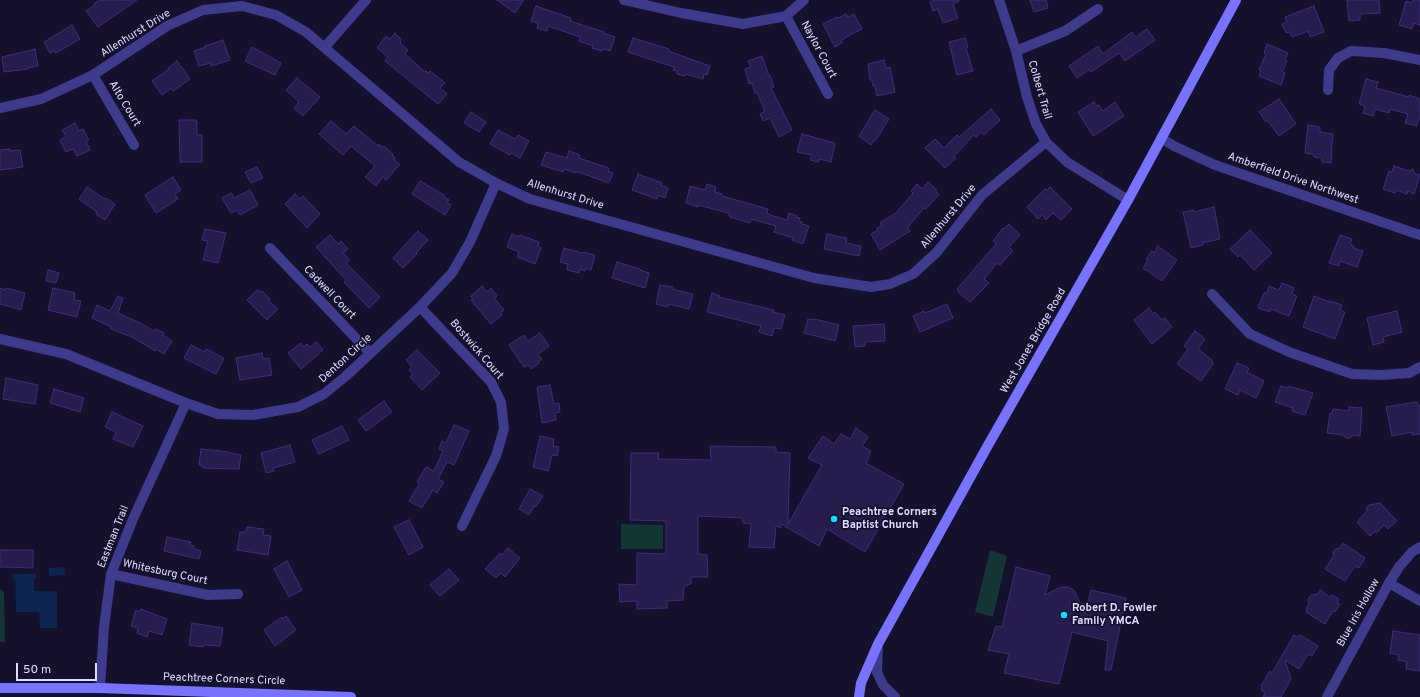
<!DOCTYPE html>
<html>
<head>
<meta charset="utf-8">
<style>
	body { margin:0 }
	#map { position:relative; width:1420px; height:697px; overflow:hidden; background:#15102c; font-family:Overpass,sans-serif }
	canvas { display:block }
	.scale { position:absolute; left:16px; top:663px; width:81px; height:18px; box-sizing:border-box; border:2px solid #e0dcff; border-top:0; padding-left:5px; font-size:12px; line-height:14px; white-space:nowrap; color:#e0dcff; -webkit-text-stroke:3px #15102c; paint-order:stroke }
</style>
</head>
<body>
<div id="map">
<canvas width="1420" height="697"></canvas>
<div class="scale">50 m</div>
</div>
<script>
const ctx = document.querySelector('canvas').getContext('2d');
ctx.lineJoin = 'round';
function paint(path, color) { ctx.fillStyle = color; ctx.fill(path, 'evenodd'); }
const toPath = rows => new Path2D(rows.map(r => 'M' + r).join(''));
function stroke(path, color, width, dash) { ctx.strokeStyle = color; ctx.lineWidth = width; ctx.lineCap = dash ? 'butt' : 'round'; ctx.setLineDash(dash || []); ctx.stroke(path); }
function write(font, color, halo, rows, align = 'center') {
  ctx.font = font + ' Overpass,sans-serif'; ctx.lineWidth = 3.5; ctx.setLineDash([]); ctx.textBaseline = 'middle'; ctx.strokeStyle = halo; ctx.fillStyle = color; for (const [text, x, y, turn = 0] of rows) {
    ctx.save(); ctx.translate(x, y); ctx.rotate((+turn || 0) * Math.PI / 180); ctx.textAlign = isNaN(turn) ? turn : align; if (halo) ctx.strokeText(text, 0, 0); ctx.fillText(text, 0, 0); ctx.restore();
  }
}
const green = toPath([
	[621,524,663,525,663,549,621,549],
	[990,550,1007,556,993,617,975,612],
	[0,589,4,592,5,642,0,642]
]);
const water = toPath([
	[64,567,65,575,49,576,49,568],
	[13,574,36,574,36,578,34,578,34,591,57,591,57,628,40,628,39,612,16,612,15,579,13,578]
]);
const building = toPath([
	[99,0,137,0,98,27,86,11,95,5,94,4,99,0],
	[497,0,524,0,515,13,497,0],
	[935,0,959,0,959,1,953,4,958,18,943,23,938,9,933,11,930,2,935,0],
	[1030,0,1046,0,1048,8,1034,12,1030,0],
	[1347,0,1379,0,1380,13,1360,14,1360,20,1349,21,1347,0],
	[1413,0,1420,0,1420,25,1414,23,1412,29,1399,25,1406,1,1412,3,1413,0],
	[536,6,571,18,570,21,604,32,603,33,615,37,610,51,603,49,602,51,592,48,593,46,579,41,580,37,548,26,547,31,537,28,538,23,531,21,536,6],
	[1314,6,1324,32,1310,37,1308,31,1292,37,1290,32,1286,33,1282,24,1287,22,1285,17,1314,6],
	[846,14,848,17,854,14,862,29,848,36,841,41,842,43,835,47,823,24,837,17,838,18,846,14],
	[72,25,80,39,56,53,54,51,50,53,44,42,72,25],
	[1147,29,1155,40,1125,61,1119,53,1091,72,1089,70,1077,78,1069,66,1098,46,1103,54,1132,32,1136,37,1147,29],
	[395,33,400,38,401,44,408,50,405,54,425,72,426,71,428,73,430,71,445,83,440,88,447,94,438,104,385,61,388,57,377,48,386,36,390,39,395,33],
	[633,38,669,49,668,51,710,66,707,75,704,74,703,79,685,74,685,76,677,74,677,71,673,70,674,67,628,52,633,38],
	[965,38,968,47,966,48,973,71,957,75,949,42,965,38],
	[223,40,230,60,211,66,210,63,199,66,194,51,206,47,205,46,223,40],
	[1267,44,1288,53,1285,60,1287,61,1282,72,1285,73,1281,85,1259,76,1261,71,1259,70,1266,54,1264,53,1267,44],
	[252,47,281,63,275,75,245,61,252,47],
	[35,49,38,66,27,68,28,69,4,72,2,57,35,49],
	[762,56,769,76,770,75,774,87,771,88,792,130,779,137,770,118,763,121,760,114,765,111,757,93,755,93,752,83,749,84,745,69,751,67,748,61,762,56],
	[884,60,886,68,890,67,895,92,877,96,875,86,873,86,872,80,870,80,868,64,884,60],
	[177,61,190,79,173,91,171,88,162,95,152,81,169,69,168,68,177,61],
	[297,78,320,97,303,116,294,108,299,102,286,90,297,78],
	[1366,79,1378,82,1376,88,1409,97,1409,95,1420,99,1420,120,1418,120,1417,126,1405,123,1408,114,1390,109,1389,113,1375,109,1373,116,1363,113,1365,106,1359,104,1366,79],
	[1279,99,1296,124,1279,136,1268,121,1266,122,1259,112,1279,99],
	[1094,102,1097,106,1099,105,1103,111,1115,102,1124,116,1093,136,1078,112,1094,102],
	[991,109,1000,120,984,135,981,132,976,137,974,135,954,156,956,158,945,168,925,148,935,139,944,148,957,135,959,137,991,109],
	[875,110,889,119,875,141,874,140,871,145,859,136,875,110],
	[471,112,486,122,479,132,464,123,471,112],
	[179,120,195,120,197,121,197,135,202,135,202,162,180,162,179,120],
	[331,121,346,134,354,126,378,146,379,144,382,147,384,146,393,154,392,155,395,158,394,160,400,164,386,180,383,177,376,186,365,177,375,166,351,146,343,155,319,134,331,121],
	[75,123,79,131,83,129,89,140,86,141,90,150,77,156,73,149,66,152,60,140,66,136,62,130,75,123],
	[1308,125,1320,127,1320,132,1333,134,1331,154,1332,154,1331,163,1322,162,1322,158,1314,157,1313,154,1305,153,1308,125],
	[498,130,515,139,518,135,529,141,520,158,511,153,510,155,490,144,498,130],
	[802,134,835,143,831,162,819,159,818,162,810,160,812,155,797,152,802,134],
	[10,149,10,151,20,150,23,167,0,170,0,150,10,149],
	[569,151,580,155,579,158,609,168,608,171,613,173,609,183,575,171,575,173,564,169,563,172,541,165,546,152,567,158,569,151],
	[1394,166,1409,171,1413,169,1415,174,1420,175,1414,194,1408,191,1407,194,1396,190,1395,193,1383,189,1389,171,1392,172,1394,166],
	[257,167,263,178,251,183,245,172,257,167],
	[638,174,662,183,661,185,668,188,665,198,658,195,657,199,632,190,638,174],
	[173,177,181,190,175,194,178,199,156,213,145,195,173,177],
	[420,181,444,195,444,197,449,200,447,202,451,205,445,215,412,194,420,181],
	[928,182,936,189,936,192,939,194,926,209,924,208,908,227,910,231,880,250,871,234,878,230,877,228,882,225,880,223,896,213,913,193,911,191,917,184,922,189,928,182],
	[707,184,716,187,715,192,722,194,722,196,768,209,767,214,787,220,789,213,797,216,796,217,800,218,799,221,802,222,802,224,809,226,803,244,792,240,793,238,774,232,776,226,751,219,750,223,730,217,728,213,698,205,698,207,686,203,690,186,705,190,707,184],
	[87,187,105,199,106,198,115,204,105,220,96,214,97,212,79,199,87,187],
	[1050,187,1072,209,1061,220,1053,213,1046,220,1042,215,1038,219,1027,207,1045,189,1047,190,1050,187],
	[250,190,258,205,240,215,237,210,231,213,222,198,231,193,234,198,250,190],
	[295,194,300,199,303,196,320,214,307,228,285,204,295,194],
	[1214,207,1220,239,1202,243,1203,245,1191,248,1183,212,1194,210,1194,212,1214,207],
	[1009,224,1020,235,1009,247,1013,251,1000,265,997,263,984,279,989,283,970,302,958,292,959,291,957,289,996,244,993,241,1003,228,1004,229,1009,224],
	[205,229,226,233,218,263,203,260,208,241,202,240,205,229],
	[1250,230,1272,253,1254,270,1240,255,1238,257,1230,249,1250,230],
	[418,231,428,240,416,253,417,254,403,268,393,258,418,231],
	[512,234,519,237,520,235,539,242,538,246,541,248,535,264,517,257,519,252,507,247,512,234],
	[827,234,847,238,846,243,861,246,859,256,824,249,827,234],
	[330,235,338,244,341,241,348,249,343,253,350,260,346,263,380,297,369,308,344,282,346,280,316,247,330,235],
	[1340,235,1352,239,1350,244,1354,246,1353,248,1363,251,1357,267,1340,261,1339,266,1329,263,1340,235],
	[1158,246,1177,260,1162,281,1143,268,1148,260,1146,259,1152,251,1154,253,1158,246],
	[564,248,582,253,583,252,595,255,591,270,586,268,585,271,580,269,579,273,567,270,568,264,560,262,564,248],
	[617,262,640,269,640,270,649,273,645,288,612,278,617,262],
	[48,270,59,273,56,283,46,281,48,270],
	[1282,283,1294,288,1292,294,1297,296,1289,316,1271,309,1270,312,1258,308,1264,293,1267,293,1269,286,1279,290,1282,283],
	[660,285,673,287,672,289,693,294,689,309,668,304,668,307,656,304,660,285],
	[482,286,487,292,491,288,497,296,494,298,504,310,500,313,502,315,491,324,471,300,473,299,471,296,482,286],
	[0,288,6,290,6,288,25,293,21,310,0,304,0,288],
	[53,288,75,293,74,300,81,301,77,317,48,310,53,288],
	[257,290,260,292,262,291,270,299,269,301,278,309,267,320,247,300,257,290],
	[712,293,720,296,719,297,774,310,773,312,785,315,781,329,774,328,772,336,759,332,761,326,707,312,712,293],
	[118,296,123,298,118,313,140,323,154,331,156,329,164,333,163,335,172,341,164,354,156,349,155,351,132,337,111,329,111,327,105,324,92,318,97,305,110,311,118,296],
	[1314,296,1330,302,1330,301,1342,305,1340,310,1345,312,1335,339,1303,327,1314,296],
	[947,304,953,318,920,332,913,316,924,311,925,313,947,304],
	[1149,308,1153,314,1155,312,1162,320,1165,318,1172,327,1152,344,1134,320,1149,308],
	[1397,311,1402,332,1383,337,1384,342,1373,345,1367,318,1397,311],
	[808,319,815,320,815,319,839,325,835,341,804,333,808,319],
	[884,324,885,341,865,342,865,346,855,347,853,326,884,324],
	[1195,331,1205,339,1198,349,1212,360,1213,364,1201,381,1177,364,1188,349,1184,346,1195,331],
	[540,333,549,346,538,354,542,359,538,362,539,363,531,369,528,365,524,367,509,345,524,335,528,341,540,333],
	[316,342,323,350,301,369,288,353,301,343,304,347,307,344,310,347,316,342],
	[191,345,205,352,206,349,224,358,216,374,184,358,191,345],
	[417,350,440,373,422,390,410,377,413,374,409,370,412,367,406,360,417,350],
	[262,353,263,359,269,358,272,375,240,380,236,358,262,353],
	[1237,363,1249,368,1247,372,1264,381,1256,398,1240,390,1238,395,1225,389,1237,363],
	[6,378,38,385,35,404,3,399,6,378],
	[550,385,554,404,559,403,560,412,555,413,556,420,542,423,537,387,550,385],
	[1281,386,1288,388,1288,386,1313,393,1305,415,1292,411,1293,408,1275,402,1281,386],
	[54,389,84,398,80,412,50,403,54,389],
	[384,401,392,412,366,431,358,420,384,401],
	[1416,402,1420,406,1420,434,1412,435,1412,432,1392,436,1386,407,1416,402],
	[1349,407,1362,408,1360,436,1353,435,1350,438,1346,438,1343,435,1327,433,1330,413,1332,414,1333,409,1349,411,1349,407],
	[112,412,143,426,133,447,113,439,116,432,105,427,112,412],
	[454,425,469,431,454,465,447,462,438,479,444,482,437,493,433,490,422,508,409,501,419,484,417,482,426,467,434,471,443,451,439,449,442,441,446,443,454,425],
	[342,426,349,440,319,454,312,440,342,426],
	[856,428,868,437,862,446,871,451,866,463,904,484,865,552,827,529,819,546,781,524,781,528,776,526,774,548,749,547,751,524,743,523,742,518,698,516,698,554,707,555,708,577,691,577,691,584,684,586,683,600,667,601,667,608,637,609,637,601,620,602,619,584,637,585,637,553,666,554,666,521,630,520,631,453,659,453,658,459,711,460,710,446,776,447,776,452,790,453,788,524,822,465,808,458,823,436,834,444,841,434,850,439,856,428],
	[540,436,554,439,553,446,559,447,557,456,552,455,548,471,533,467,540,436],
	[290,445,295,462,273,468,274,471,266,473,261,453,290,445],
	[201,449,222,451,241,455,239,469,203,468,203,466,199,465,201,449],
	[530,489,543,496,536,507,534,506,529,515,519,509,530,489],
	[1380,503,1397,521,1388,529,1384,525,1376,533,1375,531,1370,536,1357,522,1367,511,1367,507,1369,505,1380,503],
	[409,520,423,547,409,555,394,527,409,520],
	[247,527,264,529,263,535,271,536,268,555,237,550,240,532,246,532,247,527],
	[167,537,191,542,190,545,194,546,194,549,201,551,199,559,164,551,167,537],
	[1343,543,1365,558,1359,568,1355,566,1345,581,1325,569,1334,555,1333,553,1335,549,1340,548,1343,543],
	[508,548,520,558,505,577,501,573,496,578,485,569,500,553,502,555,508,548],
	[0,550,33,550,33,568,0,567,0,550],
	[287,561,302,590,289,597,274,569,287,561],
	[1016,567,1050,576,1045,595,1061,587,1068,587,1074,590,1085,614,1091,590,1126,598,1111,670,1105,670,1108,641,1072,632,1059,684,1004,673,1009,654,988,650,996,626,1002,627,1016,567],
	[449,569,459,580,440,596,430,585,449,569],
	[1320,590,1330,597,1332,595,1339,599,1337,603,1340,604,1335,612,1333,611,1325,624,1306,612,1307,611,1306,609,1309,604,1308,599,1311,595,1318,594,1320,590],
	[141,609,167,619,162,635,149,631,147,637,137,633,138,628,131,626,136,610,140,612,141,609],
	[286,616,296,630,275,646,264,630,282,617,283,619,286,616],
	[192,623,223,628,220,646,204,645,203,647,189,645,192,623],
	[1393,631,1420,635,1420,671,1406,669,1407,662,1398,660,1399,655,1390,653,1393,631],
	[1294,635,1299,637,1300,635,1318,646,1312,656,1308,654,1299,669,1285,660,1291,679,1281,697,1263,697,1265,693,1261,690,1262,687,1261,686,1270,671,1272,673,1294,635]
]);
const street = toPath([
	[624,0,681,13,743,24,786,16,804,0],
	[999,0,1016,51,1027,97,1036,124,1046,142,1067,162,1128,200],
	[786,16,828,94],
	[325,47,366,0],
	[1016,51,1065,31,1098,9],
	[93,75,134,145],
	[1328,90,1329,70,1338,58,1351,51,1384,53,1420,60],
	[0,108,41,99,93,75,167,26,203,10,242,6,276,15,306,32,459,162,496,183,530,199,814,278,871,287,890,284,913,274,937,252,982,195,1046,142],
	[1161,138,1174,146,1215,165,1420,235],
	[270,248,370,353],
	[1212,294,1250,334,1289,352,1352,374,1381,375,1409,373,1420,367],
	[420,307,491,382,501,402,504,429,496,456,462,526],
	[0,339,66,354,186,403,218,414,253,415,298,407,324,394,346,376,420,307,452,273,470,242,496,183],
	[111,574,208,595,238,594],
	[1389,583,1420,601],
	[878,645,877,672,883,685,895,697],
	[100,688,104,627,111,574,133,519,186,403],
	[1327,697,1389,583,1399,567,1412,552,1420,547]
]);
const secondary = toPath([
	[0,688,100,688,351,697],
	[859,697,861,683,878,644,987,447,1128,200,1236,0]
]);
const markers = [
	[834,519,4,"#08e4ff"],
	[1064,615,4,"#08e4ff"]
];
const streetNames = [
	["Allenhurst Drive",136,34,-32],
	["Naylor Court",818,50,62],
	["Colbert Trail",1039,90,74],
	["Alto Court",124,104,59],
	["Amberfield Drive Northwest",1293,179,19],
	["Allenhurst Drive",565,195,17],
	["Allenhurst Drive",949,217,-50],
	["Cadwell Court",329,293,46],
	["West Jones Bridge Road",1034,341,-60],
	["Bostwick Court",476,350,49],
	["Denton Circle",346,359,-42],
	["Eastman Trail",114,537,-68],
	["Whitesburg Court",165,573,12],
	["Blue Iris Hollow",1359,613,-61],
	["Peachtree Corners Circle",224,680,2]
];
const poiNames = [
	["Peachtree Corners",842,513],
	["Baptist Church",842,526],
	["Robert D. Fowler",1072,609],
	["Family YMCA",1072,622]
];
paint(green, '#133635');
paint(water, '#0b2450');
paint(building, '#261c4e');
stroke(building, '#3d2d7a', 1);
stroke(street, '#3e3a8c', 10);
stroke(secondary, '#7773ff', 10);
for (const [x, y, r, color] of markers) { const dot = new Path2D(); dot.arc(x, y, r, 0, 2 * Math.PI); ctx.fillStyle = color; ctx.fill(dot); stroke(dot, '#15102c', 1.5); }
write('11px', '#e0dcff', '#15102c', streetNames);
write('bold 11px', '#e0dcff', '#15102c', poiNames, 'left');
</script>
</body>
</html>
